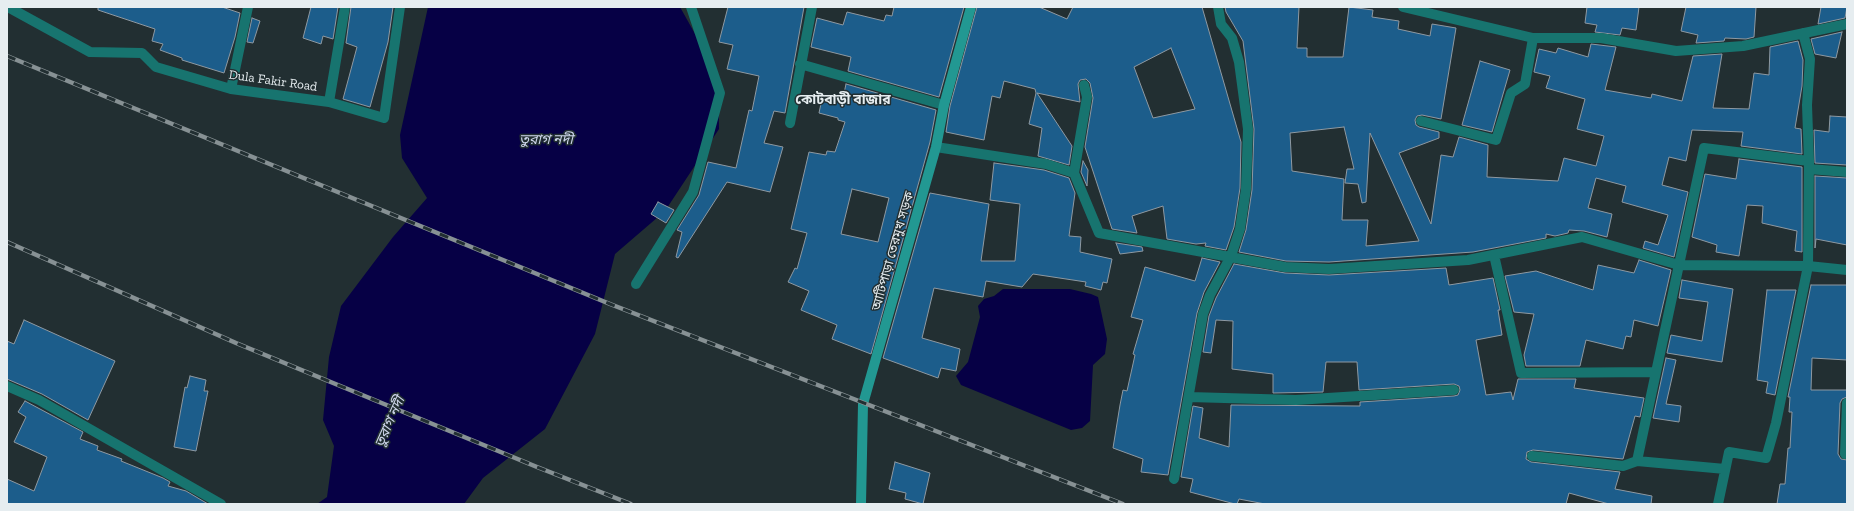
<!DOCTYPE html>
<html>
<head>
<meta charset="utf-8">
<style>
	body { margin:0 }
	#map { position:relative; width:1854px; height:511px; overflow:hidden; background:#222f32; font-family:"Zilla Slab",serif }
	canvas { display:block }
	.frame { position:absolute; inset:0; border:8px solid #e6edf0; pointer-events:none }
</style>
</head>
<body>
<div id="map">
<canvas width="1854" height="511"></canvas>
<div class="frame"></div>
</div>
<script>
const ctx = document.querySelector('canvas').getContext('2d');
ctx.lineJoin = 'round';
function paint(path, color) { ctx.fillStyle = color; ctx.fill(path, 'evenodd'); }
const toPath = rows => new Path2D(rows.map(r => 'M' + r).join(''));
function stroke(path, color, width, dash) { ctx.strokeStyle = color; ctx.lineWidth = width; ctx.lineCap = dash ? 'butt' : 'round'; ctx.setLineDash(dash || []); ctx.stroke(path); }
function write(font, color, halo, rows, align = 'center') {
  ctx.font = font + ' "Zilla Slab","Noto Sans Bengali",serif'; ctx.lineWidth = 3; ctx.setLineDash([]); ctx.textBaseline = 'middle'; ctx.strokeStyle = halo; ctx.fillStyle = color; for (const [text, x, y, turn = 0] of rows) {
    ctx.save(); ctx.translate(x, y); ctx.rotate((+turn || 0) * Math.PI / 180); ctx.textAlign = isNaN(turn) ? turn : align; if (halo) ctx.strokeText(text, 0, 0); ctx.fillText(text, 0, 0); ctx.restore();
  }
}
const water = toPath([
	[428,7,680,7,718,75,719,129,665,211,615,254,595,334,545,429,483,478,464,504,317,504,327,497,334,446,323,420,329,357,341,306,393,237,427,198,402,158,400,135],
	[1003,289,1070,289,1091,294,1098,297,1107,339,1105,354,1093,365,1090,421,1082,428,1071,430,961,385,956,376,968,362,980,317,978,306,984,299,994,296]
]);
const building = toPath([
	[98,7,222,7,240,13,235,37,224,73,182,60,182,58,160,50,163,44,152,41,155,29,98,10,98,7],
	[311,7,338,7,333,39,323,36,321,44,303,38,311,7],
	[351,7,393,7,388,42,370,107,343,99,357,47,346,43,351,7],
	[728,7,804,7,785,113,774,111,764,143,783,147,770,192,727,182,678,258,676,257,682,232,677,230,699,195,708,162,736,168,749,110,752,111,759,76,727,69,733,45,719,42,728,7],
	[894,7,964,7,939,97,848,71,851,57,811,47,817,18,843,25,847,12,884,21,886,15,892,16,894,7],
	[977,7,1039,7,1067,19,1073,7,1202,7,1241,142,1240,188,1234,227,1226,250,1205,246,1206,243,1196,244,1167,239,1163,206,1132,216,1137,233,1112,229,1085,147,1093,98,1090,83,1086,79,1080,80,1078,84,1080,102,1037,93,1072,146,1069,165,1038,156,1042,128,1029,124,1036,93,1035,89,1004,81,1000,98,992,96,984,140,946,132,950,106,977,7],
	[1171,48,1195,109,1153,118,1134,67,1171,48],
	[1225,7,1299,7,1297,48,1307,48,1307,57,1343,57,1349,7,1373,10,1372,17,1399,21,1398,29,1430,36,1432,24,1456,28,1441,119,1422,115,1417,116,1415,120,1416,125,1419,127,1439,132,1439,138,1399,153,1431,224,1441,155,1453,157,1459,137,1488,145,1487,177,1558,181,1564,158,1596,166,1604,136,1577,129,1585,99,1546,88,1550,76,1534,72,1539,49,1556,53,1558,48,1588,57,1591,44,1616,47,1605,90,1651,98,1652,94,1682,101,1693,56,1722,54,1713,108,1749,109,1754,73,1769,75,1770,47,1798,41,1803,60,1802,86,1795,128,1801,129,1802,154,1741,146,1743,132,1692,130,1686,161,1669,157,1662,185,1688,192,1674,257,1643,248,1645,241,1658,245,1668,215,1622,202,1626,186,1596,178,1588,208,1612,214,1607,237,1584,231,1569,230,1568,233,1555,236,1546,234,1546,238,1473,252,1329,262,1286,261,1239,252,1246,230,1252,190,1254,129,1243,41,1226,12,1225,7],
	[1344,127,1354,169,1347,169,1345,183,1358,184,1362,203,1366,202,1370,133,1419,241,1366,246,1368,220,1342,220,1344,179,1292,171,1290,133,1344,127],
	[1587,7,1639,7,1636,30,1622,28,1620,35,1595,32,1597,25,1585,23,1587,7],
	[1686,7,1756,7,1754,37,1746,39,1725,38,1724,41,1696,43,1698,35,1681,31,1686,7],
	[1821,7,1847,7,1845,18,1818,24,1821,7],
	[252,18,260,21,253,43,247,42,252,18],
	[1842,32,1836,58,1815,54,1811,39,1842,32],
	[1480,61,1510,70,1492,132,1462,125,1480,61],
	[846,84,936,110,930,142,871,354,832,339,837,325,801,310,809,291,788,282,795,268,797,269,807,233,791,229,809,152,826,155,827,151,835,152,845,122,838,120,838,118,819,113,823,94,843,98,846,84],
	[852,189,889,198,878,242,841,234,852,189],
	[1830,116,1847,117,1847,165,1815,163,1814,130,1829,132,1830,116],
	[1739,159,1802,167,1802,252,1795,251,1797,231,1762,223,1763,206,1747,205,1739,256,1716,252,1717,245,1692,237,1705,174,1736,179,1739,159],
	[1083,161,1088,170,1087,186,1081,172,1083,161],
	[994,163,1044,170,1069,178,1075,193,1069,236,1081,237,1080,252,1112,259,1107,283,1103,282,1101,290,1085,286,1086,282,1033,274,1022,287,986,281,983,297,934,288,922,338,960,349,956,371,941,368,938,378,883,358,930,193,989,204,981,261,1015,261,1020,204,990,200,994,163],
	[1815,176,1847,178,1847,245,1816,239,1815,248,1815,176],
	[658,202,674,210,666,223,651,214,658,202],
	[1116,243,1142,247,1143,251,1120,254,1116,243],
	[1202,258,1220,262,1204,292,1197,313,1168,475,1141,472,1143,459,1113,448,1120,405,1123,390,1127,391,1135,355,1133,354,1143,320,1131,317,1145,267,1195,281,1202,258],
	[1639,260,1671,270,1658,326,1634,320,1631,337,1626,336,1623,349,1586,340,1580,366,1526,366,1524,355,1534,314,1514,312,1505,276,1536,271,1593,290,1598,265,1634,273,1639,260],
	[1234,264,1285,273,1329,275,1446,268,1449,285,1493,278,1500,310,1498,310,1502,335,1476,340,1486,395,1511,392,1513,400,1518,379,1576,379,1574,388,1644,398,1640,417,1635,416,1623,459,1533,450,1527,452,1526,459,1531,462,1620,472,1615,489,1652,496,1651,504,1609,504,1569,493,1566,504,1265,504,1239,499,1237,504,1235,504,1190,492,1193,479,1181,477,1193,406,1203,408,1199,438,1229,447,1231,405,1360,406,1360,402,1454,396,1458,395,1460,390,1459,386,1454,384,1359,390,1357,362,1326,362,1323,392,1273,393,1273,374,1232,369,1233,321,1216,320,1211,353,1203,352,1209,316,1216,298,1234,264],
	[1682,280,1733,289,1722,362,1667,353,1671,335,1702,341,1708,302,1679,298,1682,280],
	[1811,285,1847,285,1847,360,1812,358,1811,390,1847,390,1847,397,1842,399,1840,403,1838,454,1841,459,1847,460,1847,504,1777,504,1780,484,1785,484,1788,448,1790,448,1792,412,1789,412,1790,397,1788,397,1811,285],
	[1767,290,1796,290,1775,395,1766,393,1768,382,1757,380,1767,290],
	[24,320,115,361,88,420,42,394,7,379,7,341,14,344,24,320],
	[1666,358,1676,360,1666,404,1681,406,1679,422,1653,418,1666,358],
	[190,376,206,380,204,391,208,391,196,451,174,447,185,387,187,388,190,376],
	[25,401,83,432,80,439,98,446,97,450,122,459,121,461,163,478,170,482,168,486,186,491,208,504,7,504,7,479,34,491,47,457,14,442,26,417,18,412,25,401],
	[895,462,930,473,923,504,905,499,906,493,889,489,895,462]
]);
const minor = toPath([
	[8,7,90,52,142,53,156,67,231,89,329,102,384,118,400,7],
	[1403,7,1533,38,1601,38,1676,51,1743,46,1847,24],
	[1803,33,1810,59,1807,105,1809,161],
	[800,64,944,105],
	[231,89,248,7],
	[329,102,345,7],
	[1421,121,1496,140,1511,93,1525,84,1533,38],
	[790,123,812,7],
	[936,147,1046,164,1074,173,1099,233,1285,267,1329,269,1468,260,1582,237,1679,265,1808,266,1847,270],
	[1809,169,1847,172],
	[1074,173,1087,97,1084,85],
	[1494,255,1521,373,1656,372],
	[636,284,693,192,720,93,691,7],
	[7,386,39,400,221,504],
	[1189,397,1296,400,1454,390],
	[1845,454,1847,403],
	[1532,456,1623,466,1637,461,1704,148,1809,161,1808,266,1776,423,1766,458,1729,452,1718,504],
	[1637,461,1725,469],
	[1174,479,1203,314,1210,295,1231,256,1240,229,1246,189,1248,129,1239,62,1232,38,1221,24,1218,7]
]);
const secondary = toPath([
	[861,504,863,404,936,147,944,105,971,7]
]);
const rail = toPath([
	[7,56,610,304,1123,504],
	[7,242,236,343,537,467,631,504]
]);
const streetNames = [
	["Dula Fakir Road",273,81,8],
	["আটিপাড়া তেরমুখ সড়ক",893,251,-74]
];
const neighbourhoodNames = [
	["কোটবাড়ী বাজার",843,100]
];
const waterNames = [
	["তুরাগ নদী",546,140],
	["তুরাগ নদী",390,422,-66]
];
paint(water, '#060045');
paint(building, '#1c5d8b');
stroke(building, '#8e99a2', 1);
stroke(minor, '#17746f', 10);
stroke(secondary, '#229892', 10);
stroke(rail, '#879194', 4.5);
stroke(rail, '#222f32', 3, [9]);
write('13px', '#e6edf0', '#222f32', streetNames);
write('bold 14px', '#e6edf0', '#222f32', neighbourhoodNames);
write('italic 14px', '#ced6eb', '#222f32', waterNames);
</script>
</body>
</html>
